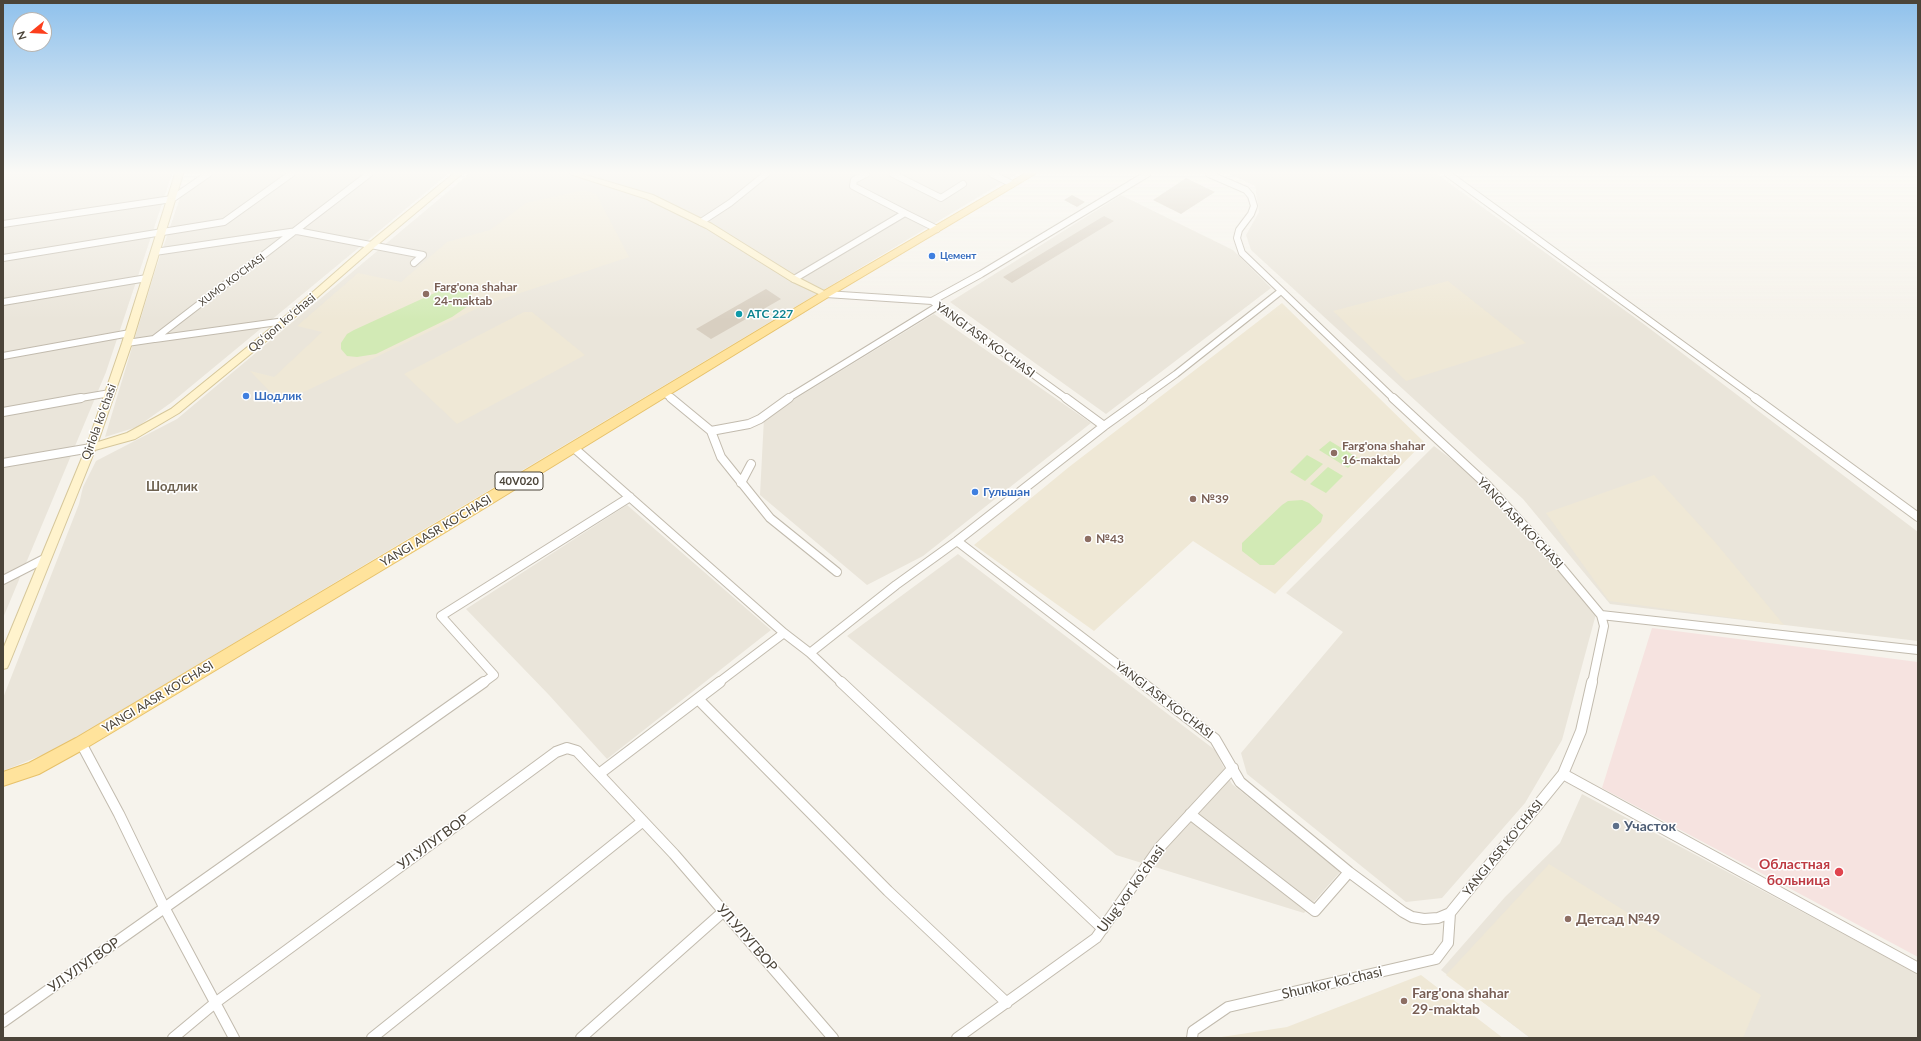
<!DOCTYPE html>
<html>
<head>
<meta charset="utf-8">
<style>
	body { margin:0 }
	#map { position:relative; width:1921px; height:1041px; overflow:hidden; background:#f6f3ec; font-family:Lato,sans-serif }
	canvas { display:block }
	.frame { position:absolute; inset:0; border:4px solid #4b4439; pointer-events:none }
	.north { position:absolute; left:12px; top:12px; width:40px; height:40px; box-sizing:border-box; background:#fff; border:1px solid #b7b4b0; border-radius:50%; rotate:252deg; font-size:11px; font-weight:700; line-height:16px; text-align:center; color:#4b4439 }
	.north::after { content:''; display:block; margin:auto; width:14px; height:18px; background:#fc3f1d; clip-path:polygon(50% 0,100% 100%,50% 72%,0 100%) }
</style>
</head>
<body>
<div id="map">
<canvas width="1921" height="1041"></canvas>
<div class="frame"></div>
<div class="north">N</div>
</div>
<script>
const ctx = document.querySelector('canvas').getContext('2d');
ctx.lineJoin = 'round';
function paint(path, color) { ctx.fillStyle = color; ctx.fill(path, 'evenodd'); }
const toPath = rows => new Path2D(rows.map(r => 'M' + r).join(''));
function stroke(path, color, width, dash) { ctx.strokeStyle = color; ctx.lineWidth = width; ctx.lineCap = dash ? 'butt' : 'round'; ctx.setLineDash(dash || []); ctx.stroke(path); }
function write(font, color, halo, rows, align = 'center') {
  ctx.font = font + ' Lato,sans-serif'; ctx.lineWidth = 3; ctx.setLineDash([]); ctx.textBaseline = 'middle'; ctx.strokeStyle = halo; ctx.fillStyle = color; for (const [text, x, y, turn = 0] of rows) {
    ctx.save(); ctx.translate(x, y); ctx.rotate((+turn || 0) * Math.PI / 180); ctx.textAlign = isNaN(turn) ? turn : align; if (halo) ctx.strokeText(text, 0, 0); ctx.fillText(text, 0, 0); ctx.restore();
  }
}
const residential = toPath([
	[3,174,172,174,106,372,3,618],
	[209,174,448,174,172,402,137,427,105,437,155,271,182,192],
	[469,174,1017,174,57,749,3,771,3,698,79,504,83,487,96,461,177,419],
	[1230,174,1437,174,1645,325,1918,532,1918,641,1610,604,1523,499,1251,250,1246,235,1259,212,1255,186],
	[1121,195,1233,250,1271,288,1106,414,950,302],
	[934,314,1091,423,923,556,867,585,760,495,764,418],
	[1434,446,1472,475,1545,555,1596,614,1562,740,1525,803,1442,898,1406,902,1247,774,1241,753,1343,632,1286,593],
	[627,505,771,630,607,759,549,695,466,609],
	[958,554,1215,750,1232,784,1340,872,1304,913,1116,855,847,636],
	[1582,794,1918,974,1918,1038,1530,1038,1441,970,1505,897,1560,843]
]);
const education = toPath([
	[584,190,596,194,629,257,484,305,281,403,250,371,274,377,322,332,297,326,358,273,401,282,447,242,490,230,526,203],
	[1448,281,1526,343,1406,381,1333,311],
	[1282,303,1424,442,1275,594,1193,541,1094,631,974,545,1069,467],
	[524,312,532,312,585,355,457,424,404,374],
	[1654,475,1715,542,1784,625,1609,601,1546,513],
	[1549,864,1761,995,1743,1038,1531,1038,1446,975],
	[1421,975,1503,1038,1215,1038,1287,1027]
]);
const medical = toPath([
	[1652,628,1918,662,1918,957,1602,788]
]);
const green = toPath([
	[451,288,463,289,471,293,472,297,472,302,468,306,452,317,376,354,357,357,347,356,341,349,341,343,347,334,354,330,439,291],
	[1330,441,1358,458,1348,468,1319,450],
	[1307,455,1323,464,1305,481,1290,472],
	[1328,467,1343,476,1326,493,1310,484],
	[1302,500,1309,503,1323,515,1321,522,1274,565,1260,565,1242,551,1242,543,1282,505,1288,501]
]);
const building = toPath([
	[1186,178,1215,192,1181,214,1153,200],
	[1072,195,1085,202,1077,207,1064,200],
	[1104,216,1114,221,1012,283,1003,277],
	[766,289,781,299,711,339,696,329]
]);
const streetFar2 = toPath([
	[893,174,941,198,963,184],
	[992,174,1012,184],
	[1209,174,1246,190,1251,196,1254,206,1251,214,1239,230,1237,238,1242,253,1394,399],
	[1448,174,1757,399],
	[905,213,937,229],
	[701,222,730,203,766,174],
	[3,224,172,199,208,174],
	[155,252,297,231,423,255,414,263],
	[3,258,224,222,291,174],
	[794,279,905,213,853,186,854,180,866,174],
	[826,294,932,301,1067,399],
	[932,301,981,274,1147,174],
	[3,302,147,278],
	[155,339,285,321],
	[127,343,154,339,369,174],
	[3,356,130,333],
	[663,392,672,399],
	[75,399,110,393],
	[787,399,938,306],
	[1141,399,1176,374,1281,291]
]);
const streetFar1 = toPath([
	[671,398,711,431,721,457,770,518,837,572],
	[1066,398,1104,426],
	[1393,398,1486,484,1551,555,1601,615,1604,626,1592,683],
	[1755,398,1918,517],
	[3,412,81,398],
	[711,431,749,424,760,419,789,398],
	[574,448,784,633,810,653,842,683],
	[3,463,91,448],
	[741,483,751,464],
	[957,541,1142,683],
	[3,580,46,558],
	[1601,615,1918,650],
	[810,653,896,585,957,541,1104,426,1143,398],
	[483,683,494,675,441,616,630,497],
	[718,683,784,633]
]);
const street = toPath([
	[841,682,1103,929],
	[1141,682,1215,739,1240,782,1349,872,1403,912,1412,917,1424,919,1438,918,1450,913,1563,774,1581,731,1592,682],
	[698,699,888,891,1007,1003],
	[81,743,119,814,164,907,234,1038],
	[599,774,720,682],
	[1563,774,1918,968],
	[1190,814,1315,911,1349,872],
	[3,1022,484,682],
	[173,1038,215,1003,556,752,567,748,577,751,674,854,833,1038],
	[372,1038,643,821],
	[581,1038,724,911],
	[957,1038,1096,938,1160,847,1233,768],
	[1192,1038,1193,1031,1228,1007,1436,959,1448,943,1450,913]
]);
const secondary = toPath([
	[175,174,183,174,132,343,98,442,127,433,171,409,282,319,370,242,453,174,462,174,376,246,288,323,179,413,135,439,95,450,9,664,7,668,3,669,3,649,86,448,122,343,175,174],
	[570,174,582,174,653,195,712,224,797,277,830,294,829,296,823,296,791,281,706,228,647,199,570,174]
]);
const primary = toPath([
	[1024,174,1035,174,830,296,444,533,86,748,39,774,3,786,3,772,29,763,76,738,434,525,822,292,1024,174]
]);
const markers = [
	[932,256,4,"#3f7fe0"],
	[426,294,4,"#8d6e63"],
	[739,314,4,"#0f9aa8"],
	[246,396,4,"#3f7fe0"],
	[1334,453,4,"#8d6e63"],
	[975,492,4,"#3f7fe0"],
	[1193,499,4,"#8d6e63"],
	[1088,539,4,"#8d6e63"],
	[1616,826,4,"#5c6f8a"],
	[1839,872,5,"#e0444e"],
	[1568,919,4,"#8d6e63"],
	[1404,1001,4,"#8d6e63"]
];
const farShopnames = [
	["Цемент",940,256]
];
const farStreetnames = [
	["XUMO KO'CHASI",232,280,-37]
];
const shields = [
	[519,481,48]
];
const shieldNames = [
	["40V020",519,481]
];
const educationNames = [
	["Farg'ona shahar",434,287],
	["24-maktab",434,301],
	["Farg'ona shahar",1342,446],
	["16-maktab",1342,460],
	["№39",1201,499],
	["№43",1096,539]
];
const cultureNames = [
	["АТС 227",747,314]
];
const streetNames = [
	["Qoʻqon koʻchasi",282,323,-40],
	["YANGI ASR KO'CHASI",985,340,36],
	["Qirlola koʻchasi",99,422,-70],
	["YANGI ASR KO'CHASI",1520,523,47],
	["YANGI AASR KO'CHASI",436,531,-31],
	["YANGI AASR KO'CHASI",158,697,-31],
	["YANGI ASR KO'CHASI",1164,700,37],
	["YANGI ASR KO'CHASI",1503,848,-51]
];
const shopNames = [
	["Шодлик",254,396],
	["Гульшан",983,492]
];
const neighbourhoodNames = [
	["Шодлик",172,487]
];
const nearServicenames = [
	["Участок",1624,826]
];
const nearStreetnames = [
	["УЛ.УЛУГВОР",433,842,-36],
	["Ulugʻvor koʻchasi",1131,889,-54],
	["УЛ.УЛУГВОР",747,938,49],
	["УЛ.УЛУГВОР",84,965,-35],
	["Shunkor koʻchasi",1332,983,-13]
];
const nearHealthnames = [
	["Областная",1830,864],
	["больница",1830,880]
];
const nearEducationnames = [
	["Детсад №49",1576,919],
	["Farg'ona shahar",1412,993],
	["29-maktab",1412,1009]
];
paint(residential, '#eae5da');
paint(education, '#efe8d6');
paint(medical, '#f6e3e0');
paint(green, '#d2eab5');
paint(building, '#d8cfc1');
stroke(streetFar2, '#c2bbae', 8);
stroke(streetFar1, '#c2bbae', 10);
stroke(street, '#c2bbae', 12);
stroke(secondary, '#d6c79b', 2);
stroke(primary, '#e6c16a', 2);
stroke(streetFar2, '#fff', 6);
stroke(streetFar1, '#fff', 8);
stroke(street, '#fff', 10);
paint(secondary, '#fff3cd');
paint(primary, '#ffe39c');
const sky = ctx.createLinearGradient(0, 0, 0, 320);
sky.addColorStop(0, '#8fc1ec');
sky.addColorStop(0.54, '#fbfaf6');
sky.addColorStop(1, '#fbfaf600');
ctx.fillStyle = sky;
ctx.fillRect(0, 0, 1921, 320);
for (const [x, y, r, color] of markers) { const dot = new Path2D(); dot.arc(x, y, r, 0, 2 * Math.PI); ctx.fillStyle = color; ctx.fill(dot); stroke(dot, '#fff', 1.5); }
write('bold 10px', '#366cbe', '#fff', farShopnames, 'left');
write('10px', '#4b4439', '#fff', farStreetnames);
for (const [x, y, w] of shields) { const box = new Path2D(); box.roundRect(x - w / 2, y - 9, w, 18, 3); ctx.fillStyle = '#fff'; ctx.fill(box); stroke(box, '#4b4439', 1); }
write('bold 11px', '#4b4439', null, shieldNames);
write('bold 12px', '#785e54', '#fff', educationNames, 'left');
write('bold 12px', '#0d838f', '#fff', cultureNames, 'left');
write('12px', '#4b4439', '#fff', streetNames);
write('bold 12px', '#366cbe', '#fff', shopNames, 'left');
write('bold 13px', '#6e6250', '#fff', neighbourhoodNames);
write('bold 14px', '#4e5e75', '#fff', nearServicenames, 'left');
write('14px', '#4b4439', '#fff', nearStreetnames);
write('bold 14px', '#be3a42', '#fff', nearHealthnames, 'right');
write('bold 14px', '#785e54', '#fff', nearEducationnames, 'left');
</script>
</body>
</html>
